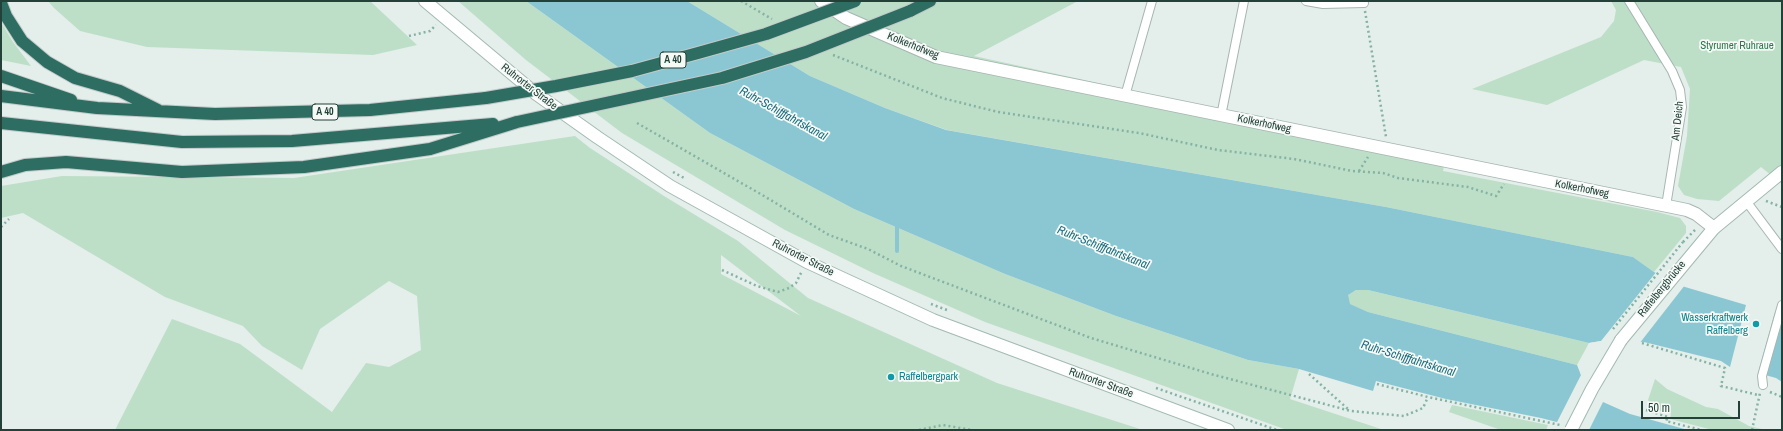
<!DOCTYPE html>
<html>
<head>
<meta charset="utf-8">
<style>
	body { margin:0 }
	#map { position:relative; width:1783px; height:431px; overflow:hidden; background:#e4eeea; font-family:"Archivo Narrow",sans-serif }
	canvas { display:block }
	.frame { position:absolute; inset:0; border:2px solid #234039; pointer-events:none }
	.scale { position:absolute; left:1641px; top:401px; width:99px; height:18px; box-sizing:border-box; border:2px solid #234039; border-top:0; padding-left:5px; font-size:12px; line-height:14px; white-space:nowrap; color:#234039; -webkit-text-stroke:3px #f5faf7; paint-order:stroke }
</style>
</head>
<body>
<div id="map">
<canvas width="1783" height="431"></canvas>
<div class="frame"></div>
<div class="scale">50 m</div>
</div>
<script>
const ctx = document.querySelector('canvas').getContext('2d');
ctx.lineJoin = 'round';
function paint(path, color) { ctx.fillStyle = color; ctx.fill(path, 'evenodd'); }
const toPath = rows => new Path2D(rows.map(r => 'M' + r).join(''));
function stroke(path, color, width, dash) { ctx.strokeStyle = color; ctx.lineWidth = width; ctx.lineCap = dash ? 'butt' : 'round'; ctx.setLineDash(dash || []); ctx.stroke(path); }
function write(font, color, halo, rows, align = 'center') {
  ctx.font = font + ' "Archivo Narrow",sans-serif'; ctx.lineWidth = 3.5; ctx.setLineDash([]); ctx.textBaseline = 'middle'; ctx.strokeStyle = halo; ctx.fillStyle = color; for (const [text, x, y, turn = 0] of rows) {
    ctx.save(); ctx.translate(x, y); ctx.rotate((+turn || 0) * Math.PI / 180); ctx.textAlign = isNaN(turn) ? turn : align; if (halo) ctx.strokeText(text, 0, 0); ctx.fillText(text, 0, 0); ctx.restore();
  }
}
const green = toPath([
	[48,1,370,1,417,45,373,55,147,47,80,31,54,8],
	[458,1,526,1,710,133,854,209,1005,274,1116,316,1248,360,1299,369,1290,399,1384,430,1287,430,985,322,873,273,785,230,622,133,526,60],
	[687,1,1078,1,974,56,1369,142,1446,155,1443,171,1657,212,1680,218,1686,226,1686,233,1654,272,1633,257,1386,207,947,130,885,108,810,76],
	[1611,1,1782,1,1782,184,1761,167,1719,201,1697,199,1684,195,1678,186,1687,136,1690,89,1681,67,1644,60,1547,105,1472,89,1601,37,1614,21,1616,10],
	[1,22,13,42,31,66,1,60],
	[575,136,590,148,664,196,738,241,808,298,997,383,1143,430,115,430,172,319,240,344,332,412,366,363,389,367,421,350,417,296,389,281,320,329,302,370,262,346,243,326,165,297,23,213,1,218,1,186,62,176,294,178],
	[721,255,801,316,721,274],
	[1356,290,1368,290,1589,343,1577,365,1368,312,1349,304,1347,295],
	[1655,379,1667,389,1706,407,1718,409,1749,426,1766,430,1713,430,1670,419,1671,414,1654,409,1648,400],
	[1452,405,1548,425,1546,430,1501,430,1449,412]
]);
const water = toPath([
	[526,1,687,1,810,76,885,108,946,130,1386,207,1633,257,1654,272,1685,287,1746,305,1730,367,1721,361,1644,342,1601,341,1589,343,1368,290,1356,290,1348,295,1350,304,1368,312,1577,365,1581,375,1603,402,1630,414,1688,430,1588,430,1541,418,1446,399,1376,381,1373,391,1299,369,1248,360,1116,316,1005,274,854,209,710,133],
	[1775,312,1782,314,1782,382,1776,378,1758,373]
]);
const pier = toPath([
	[1657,271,1685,285,1639,344,1601,343,1588,345,1589,343,1601,341],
	[1578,363,1583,374,1604,400,1589,430,1581,430,1556,424,1581,375]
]);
const stream = toPath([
	[897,223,897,251]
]);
const path = toPath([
	[741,1,772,19],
	[1365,11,1386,137],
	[409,36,430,31,436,25],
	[833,55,942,98,998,112,1139,133,1218,150,1294,159,1352,171,1383,173,1398,178,1468,187,1496,196,1504,184],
	[637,123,764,196,829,235,868,249,901,266,1091,338,1211,374,1351,411,1404,416,1423,408,1428,397],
	[1359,171,1368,157],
	[673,172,686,179],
	[1766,201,1782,207],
	[1,227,9,219],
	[1683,242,1695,230],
	[722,270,757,286,778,292,789,288,796,283,802,271],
	[931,304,947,310],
	[1642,343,1725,368,1721,386,1758,395],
	[1309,374,1349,410],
	[1377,384,1428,397,1560,425],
	[1156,388,1277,430],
	[1770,392,1782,397],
	[1646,410,1668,417,1666,421,1701,430],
	[919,430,943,425,972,430],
	[1752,430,1760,393]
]);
const lane = toPath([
	[1306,1,1323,4,1364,3],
	[1629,1,1672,71,1680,90,1682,107,1666,206],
	[1125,96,1152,1],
	[1221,116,1244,1],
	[1746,201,1782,249],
	[1763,385,1762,376,1782,305]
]);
const street = toPath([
	[821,1,846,18,936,57,1687,210,1696,214,1714,228]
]);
const secondary = toPath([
	[425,1,535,93,597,137,670,186,807,262,933,320,1228,430],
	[1621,340,1714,228,1782,172]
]);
const highway = toPath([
	[1,3,6,16,22,41,47,62,75,78,120,91,158,110],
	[910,11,930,1],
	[1,76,71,100],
	[1,96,97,108,215,114,370,110,486,98],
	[1,123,182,142,292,141,493,124],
	[1,172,25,165,66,162,182,172,304,167,430,149,517,122]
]);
const pathBridge = toPath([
	[1613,329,1683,242]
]);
const secondaryBridge = toPath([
	[1571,430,1592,389,1621,340]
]);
const highwayBridge = toPath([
	[486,98,556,86,632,71,698,53,766,34,855,1],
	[517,122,722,78,806,52,910,11]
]);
const markers = [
	[1756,324,4,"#0f9aa8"],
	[891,377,4,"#0f9aa8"]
];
const shields = [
	[673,60,26],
	[325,112,26]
];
const shieldNames = [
	["A 40",673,60],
	["A 40",325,112]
];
const streetNames = [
	["Kolkerhofweg",913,46,22],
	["Ruhrorter Straße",529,87,38],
	["Am Deich",1678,121,-84],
	["Kolkerhofweg",1264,124,12],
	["Kolkerhofweg",1582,189,11],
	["Ruhrorter Straße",803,258,27],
	["Raffelbergbrücke",1662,289,-51],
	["Ruhrorter Straße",1101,383,20]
];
const parkNames = [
	["Styrumer Ruhraue",1737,46]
];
const cultureNames = [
	["Wasserkraftwerk",1748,318],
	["Raffelberg",1748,331],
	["Raffelbergpark",899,377,"left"]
];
const waterNames = [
	["Ruhr-Schifffahrtskanal",783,114,29],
	["Ruhr-Schifffahrtskanal",1103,248,22],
	["Ruhr-Schifffahrtskanal",1408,359,17]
];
paint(green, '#bddfc7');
paint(water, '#8bc7d3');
paint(pier, '#e4eeea');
stroke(stream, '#8bc7d3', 4);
stroke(lane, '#a6b6b1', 10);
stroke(street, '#a6b6b1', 14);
stroke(secondary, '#a2bab2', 14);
stroke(highway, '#c1cac8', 14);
stroke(path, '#84b2a4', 2.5, [2, 3]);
stroke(lane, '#fff', 8);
stroke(street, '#fff', 12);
stroke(secondary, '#fff', 12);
stroke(highway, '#2e6d61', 12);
stroke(secondaryBridge, '#a2bab2', 14, []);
stroke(highwayBridge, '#c1cac8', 14, []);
stroke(pathBridge, '#84b2a4', 2.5, [2, 3]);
stroke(secondaryBridge, '#fff', 12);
stroke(highwayBridge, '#2e6d61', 12);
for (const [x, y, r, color] of markers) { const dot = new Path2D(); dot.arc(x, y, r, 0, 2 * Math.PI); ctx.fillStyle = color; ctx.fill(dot); stroke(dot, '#f5faf7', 1.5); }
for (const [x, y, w] of shields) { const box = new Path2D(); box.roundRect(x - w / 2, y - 8, w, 16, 3); ctx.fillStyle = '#f5faf7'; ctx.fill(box); stroke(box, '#234039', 1); }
write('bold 10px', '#234039', null, shieldNames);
write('11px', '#234039', '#f5faf7', streetNames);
write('11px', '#2c784b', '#f5faf7', parkNames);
write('11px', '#0d838f', '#f5faf7', cultureNames, 'right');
write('italic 12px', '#1b6b7e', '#f5faf7', waterNames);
</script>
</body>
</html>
